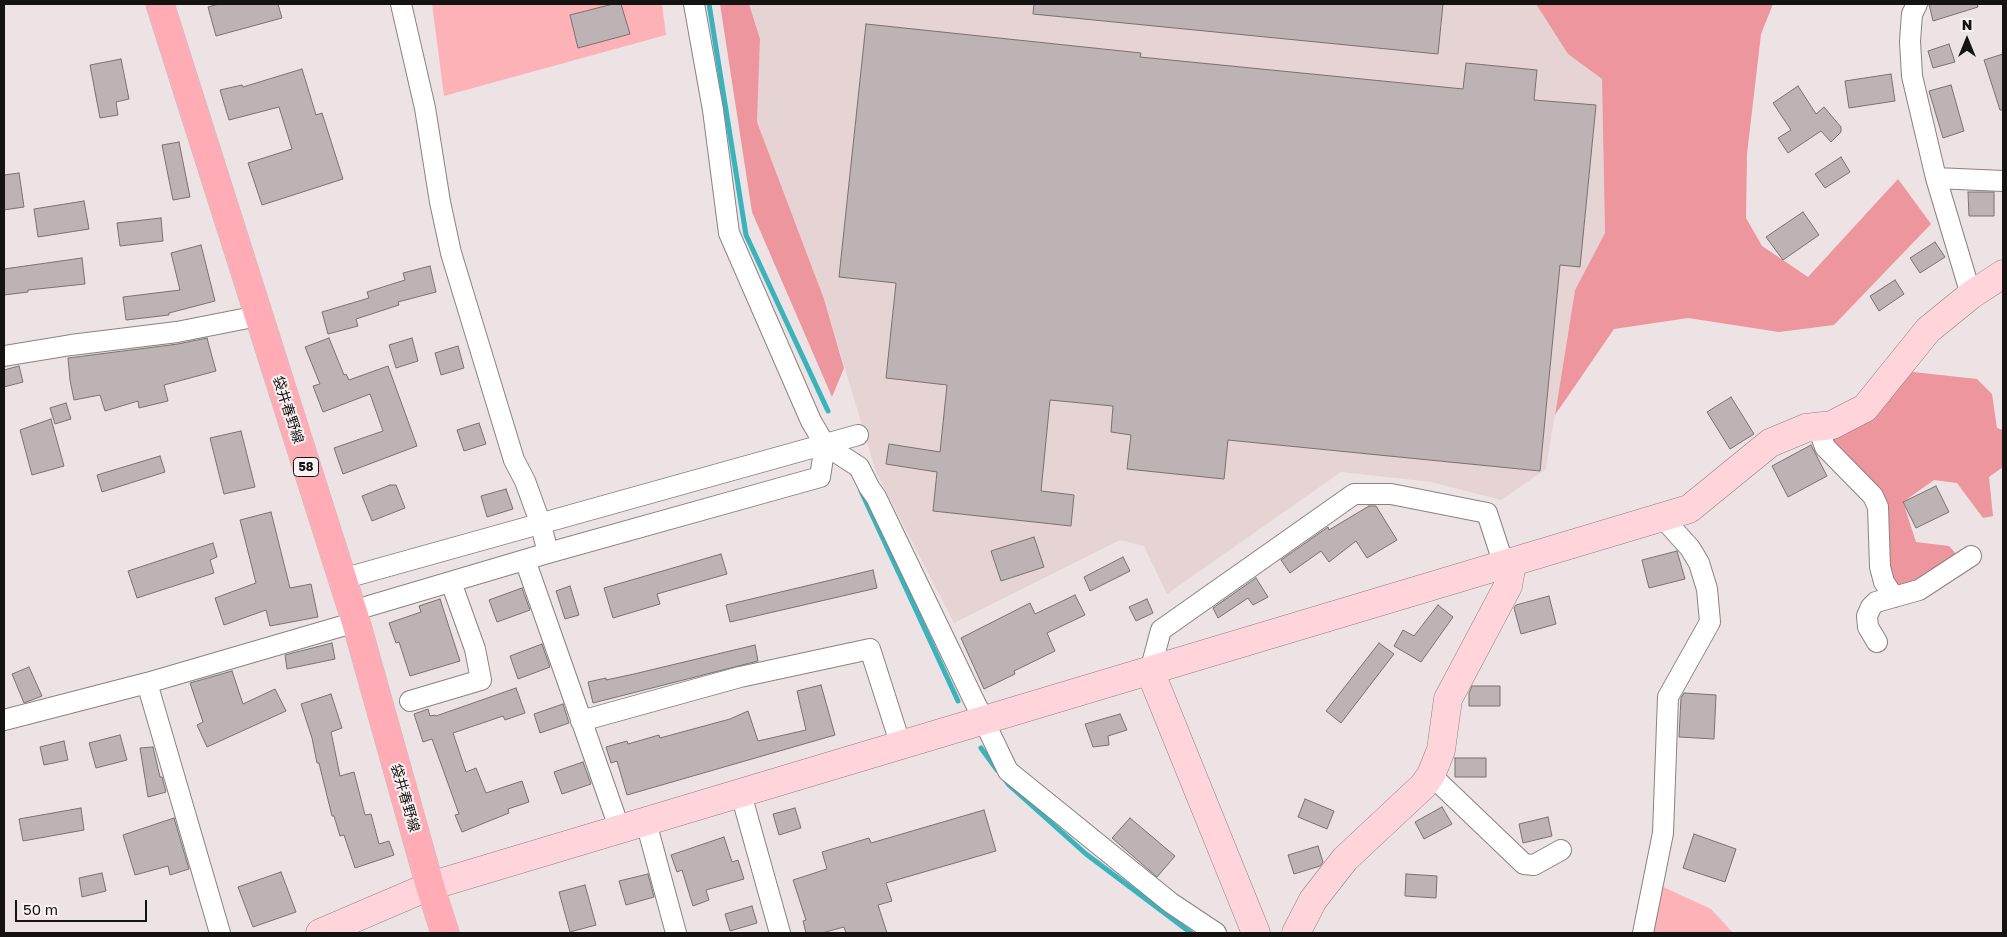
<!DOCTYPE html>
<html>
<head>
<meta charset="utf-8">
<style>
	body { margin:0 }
	#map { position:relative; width:2007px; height:937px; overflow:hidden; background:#ede3e4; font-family:"Golos Text",sans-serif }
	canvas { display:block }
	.frame { position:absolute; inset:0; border:5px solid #151212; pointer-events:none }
	.north { position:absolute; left:1942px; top:15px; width:50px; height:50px; -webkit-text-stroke:4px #faf1f1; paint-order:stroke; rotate:0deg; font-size:14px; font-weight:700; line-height:20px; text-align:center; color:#151212 }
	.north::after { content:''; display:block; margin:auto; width:18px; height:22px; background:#151212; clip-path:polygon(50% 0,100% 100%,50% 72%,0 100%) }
	.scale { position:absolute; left:15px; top:900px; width:132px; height:22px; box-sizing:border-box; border:2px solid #151212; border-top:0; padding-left:6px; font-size:15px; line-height:18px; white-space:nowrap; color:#151212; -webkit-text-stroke:4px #faf1f1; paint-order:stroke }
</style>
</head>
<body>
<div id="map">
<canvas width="2007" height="937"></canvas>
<div class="frame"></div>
<div class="north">N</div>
<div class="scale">50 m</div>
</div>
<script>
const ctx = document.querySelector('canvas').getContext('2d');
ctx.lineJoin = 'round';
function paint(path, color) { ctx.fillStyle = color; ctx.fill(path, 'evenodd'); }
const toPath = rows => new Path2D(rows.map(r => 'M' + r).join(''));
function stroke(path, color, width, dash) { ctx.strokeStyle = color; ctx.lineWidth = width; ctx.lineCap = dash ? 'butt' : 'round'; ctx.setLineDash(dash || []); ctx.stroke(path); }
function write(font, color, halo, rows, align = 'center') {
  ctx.font = font + ' "Golos Text","Noto Sans JP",sans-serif'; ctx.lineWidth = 4; ctx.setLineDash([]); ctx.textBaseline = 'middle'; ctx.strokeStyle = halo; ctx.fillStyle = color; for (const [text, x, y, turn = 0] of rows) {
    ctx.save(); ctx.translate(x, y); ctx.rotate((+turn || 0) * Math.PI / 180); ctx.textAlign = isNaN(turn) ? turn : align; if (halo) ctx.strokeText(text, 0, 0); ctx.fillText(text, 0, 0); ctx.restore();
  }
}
const built = toPath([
	[749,4,1536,4,1568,54,1602,79,1605,233,1575,290,1546,469,1501,500,1431,482,1341,472,1167,594,1144,546,1120,540,954,623,876,472,824,299,757,122,760,39]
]);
const green = toPath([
	[432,4,662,4,666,35,444,96],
	[1659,885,1711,909,1733,933,1650,933]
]);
const forest = toPath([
	[720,4,749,4,760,39,757,122,824,299,844,368,832,397,752,212],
	[1536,4,1773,4,1761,34,1747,154,1746,218,1762,246,1808,277,1898,179,1931,224,1834,325,1779,332,1688,318,1614,329,1555,415,1575,290,1605,233,1602,79,1568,54],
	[1904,371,1977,379,1992,394,1997,428,2003,430,2003,467,1989,477,1993,516,1983,518,1957,483,1934,480,1903,502,1916,542,1949,546,1957,555,1899,590,1887,587,1883,502,1818,427]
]);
const stream = toPath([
	[709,4,746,235,828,411],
	[861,491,958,701],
	[981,748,997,770],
	[1004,778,1009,785,1086,854,1191,933]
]);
const building = toPath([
	[219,4,278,4,282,18,216,36,208,7,219,4],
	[613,4,621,4,630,34,578,48,570,15,613,4],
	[1034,4,1443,4,1438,54,1033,14,1034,4],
	[1929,4,1977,4,1978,7,1933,21,1929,4],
	[866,24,1141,53,1140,57,1463,89,1466,63,1537,70,1534,100,1596,105,1580,267,1560,265,1540,471,1228,440,1224,479,1127,469,1131,435,1111,432,1113,406,1050,400,1041,491,1074,495,1071,526,933,511,937,472,886,464,889,444,940,452,947,385,886,378,896,283,839,277,866,24],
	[1949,44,1955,62,1933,68,1928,51,1949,44],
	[2003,54,2003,110,2000,110,1984,60,2003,54],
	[121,59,129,99,116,102,118,115,100,118,90,65,121,59],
	[302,69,316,115,322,113,343,179,262,205,248,163,292,149,279,107,229,120,220,90,242,85,243,87,302,69],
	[1891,74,1895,101,1849,108,1845,81,1891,74],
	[1951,85,1964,131,1943,138,1929,91,1951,85],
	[1798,86,1816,114,1824,107,1841,127,1841,132,1831,142,1821,131,1788,153,1778,138,1791,130,1773,103,1798,86],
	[179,142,190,197,173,200,162,145,179,142],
	[1841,157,1850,172,1825,188,1815,174,1841,157],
	[19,173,24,207,4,210,4,175,19,173],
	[1968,192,1994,192,1994,216,1969,216,1968,192],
	[84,201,89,229,38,237,34,209,84,201],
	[1803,212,1819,235,1783,260,1766,237,1803,212],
	[161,218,163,241,120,246,117,223,161,218],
	[1935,242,1945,257,1920,273,1910,258,1935,242],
	[201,245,215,301,169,313,169,315,126,320,123,297,180,290,171,253,201,245],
	[82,258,85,284,28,290,28,292,4,295,4,269,82,258],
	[430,266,436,292,398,302,399,305,356,319,358,326,328,334,322,312,369,298,367,292,405,280,403,273,430,266],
	[1895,280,1904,294,1879,311,1870,296,1895,280],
	[207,338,216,371,164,385,168,401,139,408,138,401,105,411,100,395,74,400,70,380,68,358,178,344,207,338],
	[329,338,344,375,346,374,349,380,388,366,417,446,343,474,334,448,383,431,370,394,323,412,313,386,320,384,305,347,329,338],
	[412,338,418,361,396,368,389,345,412,338],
	[458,346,464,368,441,375,435,353,458,346],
	[19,366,23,382,4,387,4,370,19,366],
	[1731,397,1754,434,1730,449,1707,412,1731,397],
	[66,403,71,419,55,424,50,408,66,403],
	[51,419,64,466,32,475,20,430,51,419],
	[479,423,486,444,464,451,457,430,479,423],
	[241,431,255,487,224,494,210,438,241,431],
	[1811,445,1827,476,1788,497,1772,466,1811,445],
	[160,456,165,472,102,492,97,475,160,456],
	[390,485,396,485,405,508,372,521,362,496,390,485],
	[1936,486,1949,512,1916,528,1903,502,1936,486],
	[506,489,513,509,487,517,481,496,506,489],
	[1369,506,1376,506,1397,540,1367,558,1356,541,1329,562,1321,551,1290,573,1281,560,1328,527,1329,530,1369,506],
	[271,512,290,588,311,584,318,617,270,626,266,610,224,625,215,598,256,583,240,520,271,512],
	[1034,537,1044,567,1001,581,991,551,1034,537],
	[213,543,217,557,210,560,214,573,137,598,128,571,213,543],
	[1677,551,1685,579,1649,588,1642,560,1677,551],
	[721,554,727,574,657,594,660,604,613,618,604,588,721,554],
	[1123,557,1130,571,1090,591,1084,577,1123,557],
	[873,570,877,588,730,622,726,605,873,570],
	[1256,578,1268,597,1253,605,1248,598,1218,618,1213,608,1256,578],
	[570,586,579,615,565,619,556,591,570,586],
	[522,588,530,610,497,622,489,600,522,588],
	[1075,595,1085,615,1047,633,1055,651,1014,671,1015,674,984,689,961,638,1030,603,1035,614,1075,595],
	[1549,596,1556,624,1521,634,1514,608,1516,605,1549,596],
	[440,599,460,661,410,676,399,642,396,643,389,623,421,612,419,606,440,599],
	[1147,599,1153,613,1136,621,1129,607,1147,599],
	[1438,605,1453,617,1421,662,1394,646,1403,630,1414,636,1438,605],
	[332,643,335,659,287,669,285,655,332,643],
	[1379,643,1394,654,1341,723,1326,711,1379,643],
	[542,644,550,667,518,679,510,656,542,644],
	[755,645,758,661,593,703,588,682,606,678,606,680,634,674,755,645],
	[29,667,42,696,24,703,12,674,29,667],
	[232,671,243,704,275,689,286,711,207,747,197,725,203,722,190,683,232,671],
	[821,685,835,735,627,795,617,761,611,763,606,747,627,741,628,744,659,735,660,738,730,719,748,711,758,741,806,730,797,691,821,685],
	[1472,686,1500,686,1500,706,1469,706,1469,693,1472,686],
	[516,688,525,713,505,720,503,716,453,733,466,772,476,768,486,793,522,781,529,802,508,809,509,813,462,832,455,815,459,814,432,739,423,742,414,714,428,709,430,716,435,715,436,716,516,688],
	[1684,693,1716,695,1714,739,1679,737,1681,698,1684,693],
	[331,694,342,728,331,732,340,776,354,772,365,815,371,814,379,844,389,841,394,855,355,868,344,835,340,836,334,816,332,816,319,763,317,763,312,738,301,704,331,694],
	[563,704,569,723,540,733,534,714,563,704],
	[1120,714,1127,730,1108,736,1109,745,1093,747,1085,724,1120,714],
	[120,735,127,760,96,768,89,743,120,735],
	[64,741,68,760,44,765,40,747,64,741],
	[153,747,160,777,162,777,166,792,148,797,140,748,153,747],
	[1455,758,1486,758,1486,777,1455,777,1455,758],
	[583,762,591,784,562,794,554,772,583,762],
	[1305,799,1334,811,1327,829,1298,817,1305,799],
	[1442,807,1452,824,1424,839,1415,822,1442,807],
	[81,808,84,830,23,841,19,819,81,808],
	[795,808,801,828,779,835,773,814,795,808],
	[984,810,996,851,886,883,892,901,878,905,887,933,846,933,844,927,822,933,806,933,803,921,806,920,793,880,827,869,822,852,869,838,871,843,984,810],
	[1548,817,1552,836,1523,843,1519,824,1548,817],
	[174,818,189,869,170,875,168,866,135,875,123,835,174,818],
	[1130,818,1175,856,1157,877,1112,838,1130,818],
	[1694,834,1736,849,1725,882,1683,868,1694,834],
	[724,837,732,862,738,860,744,879,706,890,709,900,693,906,682,870,677,872,671,855,724,837],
	[1318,846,1323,862,1320,866,1294,874,1288,855,1318,846],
	[281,872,296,912,253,927,238,887,281,872],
	[102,873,106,891,82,897,79,878,102,873],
	[648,874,654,897,626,905,619,881,648,874],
	[1406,874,1437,876,1436,898,1405,896,1406,874],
	[585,885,596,925,570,932,559,892,585,885],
	[752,906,757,923,730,931,725,914,752,906]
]);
const street = toPath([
	[401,4,425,108,440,202,451,253,514,460,525,481,541,525,548,553],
	[694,4,713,110,729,233,811,421,825,445,859,467,869,487,876,497,1008,771,1171,903,1216,933],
	[1917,4,1912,14,1910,41,1912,76,1936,178],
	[1971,295,1936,178,2003,181],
	[4,356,71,345,177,332,258,316],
	[1818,427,1825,447,1873,496,1878,507,1880,567,1884,582,1894,597],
	[525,560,620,830],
	[342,579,858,435],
	[352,611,548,553,820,477,825,445],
	[1877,642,1868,627,1867,616,1871,607,1876,602,1919,590,1971,556],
	[1150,671,1161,630,1354,494,1391,494,1487,513,1504,565],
	[147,683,220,933],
	[410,701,481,680,475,649,451,582],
	[4,720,147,683,356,622],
	[581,721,740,677,870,649,901,746],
	[1431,775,1524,864,1534,865,1561,850],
	[741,794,780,933],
	[646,822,676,933],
	[1643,933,1663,833,1668,697,1710,622,1707,589,1699,563,1690,548,1662,517]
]);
const secondary = toPath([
	[1150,671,1256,933],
	[320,933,430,886,1689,509,1770,443,1806,428,1832,425,1865,408,1928,330,1971,295,2003,274],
	[1296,933,1313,900,1345,859,1423,786,1431,775,1441,750,1448,699,1508,586,1512,563]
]);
const primary = toPath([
	[160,4,356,622,430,886,445,933]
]);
const shields = [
	[306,467,25]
];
const shieldNames = [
	["58",306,467]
];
const streetNames = [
	["袋井春野線",288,410,72],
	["袋井春野線",405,798,74]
];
paint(built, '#e6d3d4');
paint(green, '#fdb2b7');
paint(forest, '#ed969d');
stroke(stream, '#3ab3bc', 5);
paint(building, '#bdb3b4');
stroke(building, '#7a7172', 1);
stroke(street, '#8b8282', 22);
stroke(secondary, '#8b8282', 29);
stroke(primary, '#c2c1c1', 29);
stroke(street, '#fff', 20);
stroke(secondary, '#ffd5db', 28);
stroke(primary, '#ffacb6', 28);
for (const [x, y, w] of shields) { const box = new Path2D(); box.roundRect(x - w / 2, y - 9.5, w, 19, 4); ctx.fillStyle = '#faf1f1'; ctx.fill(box); stroke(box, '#151212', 1); }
write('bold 12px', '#151212', null, shieldNames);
write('14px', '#151212', '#faf1f1', streetNames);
</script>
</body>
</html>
